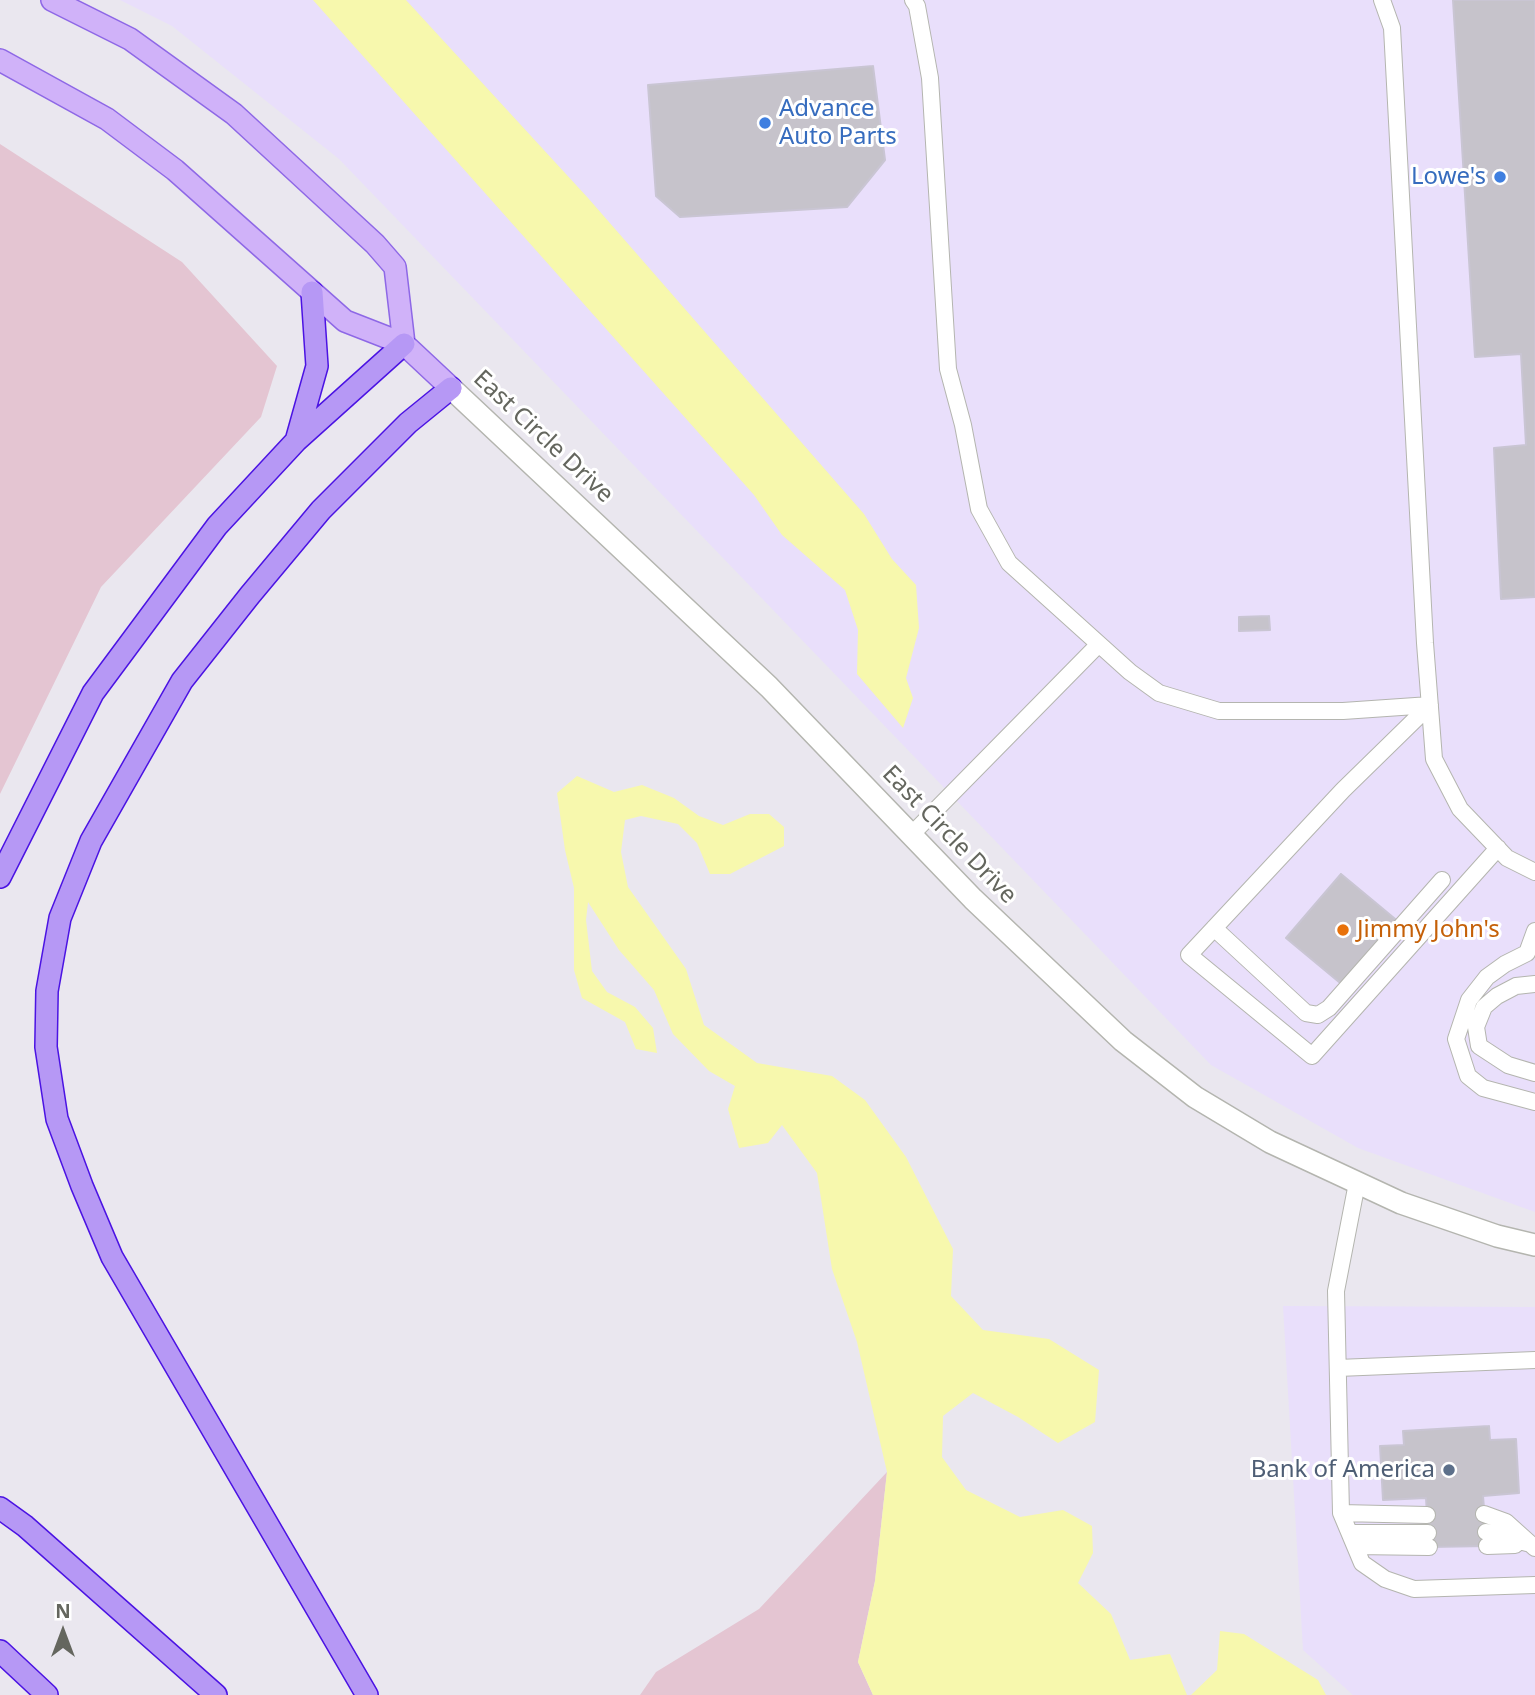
<!DOCTYPE html>
<html>
<head>
<meta charset="utf-8">
<style>
	body { margin:0 }
	#map { position:relative; width:1535px; height:1695px; overflow:hidden; background:#eae7ef; font-family:"Noto Sans",sans-serif }
	canvas { display:block }
	.north { position:absolute; left:28px; top:1597px; width:70px; height:70px; -webkit-text-stroke:5px #fff; paint-order:stroke; rotate:0deg; font-size:19px; font-weight:700; line-height:28px; text-align:center; color:#64665e }
	.north::after { content:''; display:block; margin:auto; width:24px; height:32px; background:#64665e; clip-path:polygon(50% 0,100% 100%,50% 72%,0 100%) }
</style>
</head>
<body>
<div id="map">
<canvas width="1535" height="1695"></canvas>
<div class="north">N</div>
</div>
<script>
const ctx = document.querySelector('canvas').getContext('2d');
ctx.lineJoin = 'round';
function paint(path, color) { ctx.fillStyle = color; ctx.fill(path, 'evenodd'); }
const toPath = rows => new Path2D(rows.map(r => 'M' + r).join(''));
function stroke(path, color, width, dash) { ctx.strokeStyle = color; ctx.lineWidth = width; ctx.lineCap = dash ? 'butt' : 'round'; ctx.setLineDash(dash || []); ctx.stroke(path); }
function write(font, color, halo, rows, align = 'center') {
  ctx.font = font + ' "Noto Sans",sans-serif'; ctx.lineWidth = 6; ctx.setLineDash([]); ctx.textBaseline = 'middle'; ctx.strokeStyle = halo; ctx.fillStyle = color; for (const [text, x, y, turn = 0] of rows) {
    ctx.save(); ctx.translate(x, y); ctx.rotate((+turn || 0) * Math.PI / 180); ctx.textAlign = isNaN(turn) ? turn : align; if (halo) ctx.strokeText(text, 0, 0); ctx.fillText(text, 0, 0); ctx.restore();
  }
}
const commercial = toPath([
	[120,0,1535,0,1535,1212,1358,1148,1211,1065,339,159,172,26],
	[1283,1306,1535,1307,1535,1695,1353,1695,1303,1650]
]);
const green = toPath([
	[0,144,182,262,277,366,261,417,101,587,0,794],
	[887,1472,875,1581,858,1662,873,1695,640,1695,656,1672,759,1609]
]);
const water = toPath([
	[313,0,406,0,588,198,864,514,892,559,916,585,919,628,906,678,913,698,903,728,857,674,858,630,845,590,782,535,754,495],
	[577,776,614,792,642,785,674,798,699,816,723,825,750,814,769,814,784,827,784,846,730,874,710,874,697,843,678,824,641,816,625,820,621,852,628,887,686,969,704,1025,757,1063,832,1076,865,1100,906,1157,953,1249,951,1296,983,1330,1049,1339,1099,1370,1095,1422,1058,1443,1018,1417,973,1393,943,1416,942,1457,966,1490,1020,1517,1063,1510,1092,1526,1093,1553,1078,1583,1111,1614,1130,1660,1170,1654,1187,1695,873,1695,858,1662,875,1581,887,1472,857,1342,832,1269,817,1173,782,1125,768,1143,739,1148,728,1109,735,1086,709,1071,673,1034,654,990,619,950,588,902,586,920,592,971,607,992,635,1007,653,1028,657,1053,636,1049,625,1022,582,998,574,970,574,888,565,850,557,793],
	[1220,1631,1244,1634,1318,1680,1326,1695,1191,1695,1217,1670]
]);
const building = toPath([
	[1453,0,1535,0,1535,597,1501,599,1494,448,1526,445,1521,354,1475,357,1453,0],
	[873,66,885,160,847,207,680,217,656,196,648,85,873,66],
	[1269,616,1270,630,1239,631,1239,617,1269,616],
	[1341,874,1400,923,1345,987,1286,938,1341,874],
	[1489,1426,1490,1440,1516,1439,1519,1493,1483,1496,1487,1546,1429,1547,1426,1498,1383,1500,1380,1446,1404,1445,1403,1431,1489,1426]
]);
const service = toPath([
	[913,0,917,6,930,78,948,369,963,425,979,509,1009,563,1130,672,1159,693,1219,711,1343,711,1430,705],
	[1382,0,1392,28,1425,643,1434,759,1460,809,1507,858,1535,872],
	[1430,705,1343,790,1189,955,1312,1056,1498,848],
	[912,834,1099,644],
	[1214,928,1306,1013,1318,1015,1329,1008,1442,880],
	[1535,931,1527,953,1505,964,1487,977,1469,1000,1456,1039,1468,1076,1483,1088,1535,1102],
	[1535,984,1516,986,1497,996,1484,1007,1476,1027,1479,1046,1508,1065,1535,1073],
	[1357,1183,1336,1291,1341,1513,1362,1563,1385,1579,1414,1589,1535,1585],
	[1338,1368,1535,1360],
	[1341,1513,1427,1515],
	[1484,1514,1506,1522,1535,1548],
	[1486,1532,1527,1543],
	[1350,1533,1428,1533],
	[1355,1546,1429,1547],
	[1487,1546,1515,1545]
]);
const tertiary = toPath([
	[451,388,769,687,973,899,1123,1041,1195,1097,1270,1142,1401,1203,1497,1236,1535,1245]
]);
const primary = toPath([
	[52,0,130,39,234,114,375,244,395,267,404,344],
	[0,60,107,119,175,170,345,321,404,344,451,388]
]);
const motorway = toPath([
	[296,441,404,344],
	[0,877,93,693,217,526,296,441,317,366,312,292],
	[0,1508,25,1526,216,1695],
	[0,1651,47,1695],
	[367,1695,112,1257,82,1186,57,1119,46,1047,47,991,60,918,91,841,182,681,250,595,321,510,408,423,451,388]
]);
const markers = [
	[765,123,7,"#3f7fe0"],
	[1500,177,7,"#3f7fe0"],
	[1343,930,7,"#e8710a"],
	[1449,1470,7,"#5c6f8a"]
];
const shopNames = [
	["Advance",779,109],
	["Auto Parts",779,137],
	["Lowe's",1486,177,"right"]
];
const streetNames = [
	["East Circle Drive",543,437,43],
	["East Circle Drive",949,835,46]
];
const foodNames = [
	["Jimmy John's",1357,930]
];
const serviceNames = [
	["Bank of America",1435,1470]
];
paint(commercial, '#e9dffb');
paint(green, '#e4c5d2');
paint(water, '#f7f8ad');
paint(building, '#c6c3cb');
stroke(building, '#c9c5d3', 2);
stroke(service, '#b4b5af', 18);
stroke(tertiary, '#b4b5af', 24);
stroke(primary, '#8e68e6', 24);
stroke(motorway, '#4b13e3', 24);
stroke(service, '#fff', 16);
stroke(tertiary, '#fff', 21);
stroke(primary, '#d0b2f9', 21);
stroke(motorway, '#b698f5', 21);
for (const [x, y, r, color] of markers) { const dot = new Path2D(); dot.arc(x, y, r, 0, 2 * Math.PI); ctx.fillStyle = color; ctx.fill(dot); stroke(dot, '#fff', 2.5); }
write('24px', '#366cbe', '#fff', shopNames, 'left');
write('24px', '#64665e', '#fff', streetNames);
write('24px', '#c56008', '#fff', foodNames, 'left');
write('24px', '#4e5e75', '#fff', serviceNames, 'right');
</script>
</body>
</html>
